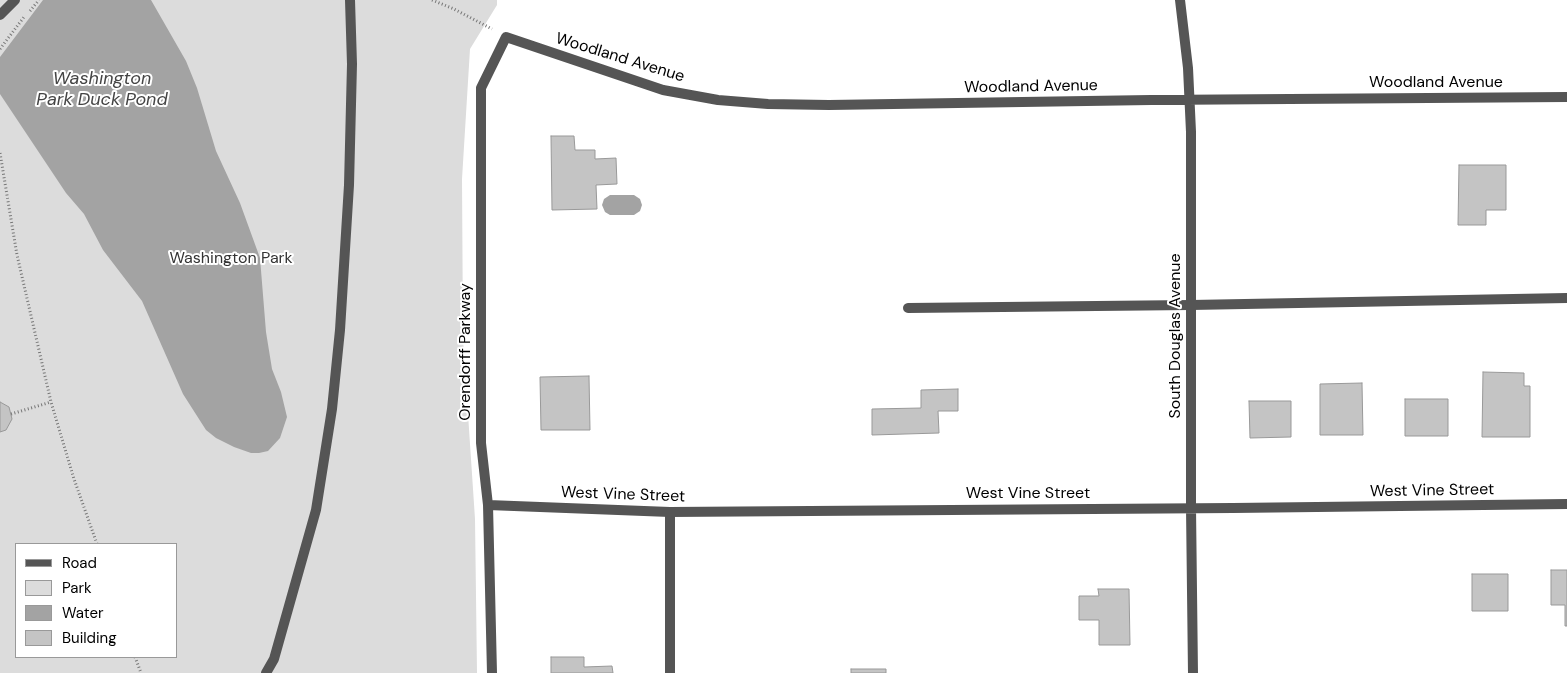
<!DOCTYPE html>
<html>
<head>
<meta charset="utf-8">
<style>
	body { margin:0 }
	#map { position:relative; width:1567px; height:673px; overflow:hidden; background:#fff; font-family:"DM Sans",sans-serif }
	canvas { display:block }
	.legend { position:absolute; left:15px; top:543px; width:162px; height:115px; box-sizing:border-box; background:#fff; border:1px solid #999; margin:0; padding:6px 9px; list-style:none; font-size:15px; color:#000 }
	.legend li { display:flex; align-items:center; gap:10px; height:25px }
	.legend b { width:25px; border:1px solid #999 }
</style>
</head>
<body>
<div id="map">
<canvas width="1567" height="673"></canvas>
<ul class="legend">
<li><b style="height:6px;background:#555"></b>Road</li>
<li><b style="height:14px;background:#dcdcdc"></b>Park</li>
<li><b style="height:14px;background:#a3a3a3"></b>Water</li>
<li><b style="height:14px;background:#c4c4c4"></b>Building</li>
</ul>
</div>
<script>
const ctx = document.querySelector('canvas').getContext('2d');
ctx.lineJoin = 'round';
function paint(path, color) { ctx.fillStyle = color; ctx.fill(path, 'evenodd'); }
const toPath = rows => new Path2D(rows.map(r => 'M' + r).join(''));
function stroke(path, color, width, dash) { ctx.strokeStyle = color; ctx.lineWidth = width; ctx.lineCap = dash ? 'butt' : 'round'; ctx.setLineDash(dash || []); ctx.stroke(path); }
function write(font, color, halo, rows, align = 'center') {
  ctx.font = font + ' "DM Sans",sans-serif'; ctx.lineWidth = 4; ctx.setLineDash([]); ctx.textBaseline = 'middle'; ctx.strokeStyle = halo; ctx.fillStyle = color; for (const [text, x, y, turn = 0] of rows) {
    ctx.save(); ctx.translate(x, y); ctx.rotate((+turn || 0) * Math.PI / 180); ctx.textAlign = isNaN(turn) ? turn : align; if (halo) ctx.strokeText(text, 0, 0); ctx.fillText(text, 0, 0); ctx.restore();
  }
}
const green = toPath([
	[0,0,497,0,497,5,470,49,462,179,463,339,475,519,477,673,0,673],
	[16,544,176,544,176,657,16,657]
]);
const water = toPath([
	[43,0,151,0,186,61,197,88,216,151,240,203,260,258,266,332,272,369,281,392,287,417,280,438,268,451,259,453,251,453,234,447,216,438,206,430,183,394,142,301,103,250,84,214,66,193,0,94,0,57],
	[610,195,634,195,640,199,642,205,640,211,634,215,610,215,605,212,602,205,604,199]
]);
const building = toPath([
	[551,136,574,136,575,150,595,150,595,159,616,158,617,184,596,185,597,209,552,210,551,136],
	[1459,165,1506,165,1506,210,1486,210,1486,225,1458,225,1459,165],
	[1483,372,1524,373,1524,386,1530,386,1530,437,1482,437,1483,372],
	[589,376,590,430,541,430,540,377,589,376],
	[1362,383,1363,435,1320,435,1320,384,1362,383],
	[958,389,958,411,938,411,939,433,872,435,872,409,921,408,921,390,958,389],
	[1405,399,1448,399,1448,436,1405,436,1405,399],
	[1249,401,1291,401,1291,437,1250,438,1249,401],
	[0,402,9,407,12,419,6,430,0,432,0,402],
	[1551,570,1567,570,1567,626,1565,626,1565,605,1551,605,1551,570],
	[1472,574,1508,574,1508,611,1472,611,1472,574],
	[1098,589,1129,589,1130,645,1099,645,1099,620,1079,620,1079,596,1099,596,1098,589],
	[551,657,584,657,584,667,612,666,613,673,551,673,551,657],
	[851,669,886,669,886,673,851,673,851,669]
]);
const path = toPath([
	[432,0,454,9,492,29],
	[30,11,39,0],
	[0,49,24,17],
	[0,153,17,255,51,402,74,479,97,544],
	[11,414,51,402],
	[135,657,141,673]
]);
const lane = toPath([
	[908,308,1191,305,1567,298],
	[670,673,670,512]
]);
const street = toPath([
	[1180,0,1188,68,1191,132,1191,508,1193,673],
	[0,15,15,0],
	[488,505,670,512,1233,508,1567,504],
	[266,673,274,659,316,510,332,409,340,330,349,185,352,64,350,0],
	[492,673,488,505,481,443,481,88,506,37,663,90,718,100,768,104,829,105,1151,100,1567,97]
]);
const streetNames = [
	["Woodland Avenue",620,58,17],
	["Woodland Avenue",1436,83],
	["Woodland Avenue",1031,87,-1],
	["South Douglas Avenue",1176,336,-90],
	["Orendorff Parkway",466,352,-90],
	["West Vine Street",1432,491,-1],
	["West Vine Street",1028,494],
	["West Vine Street",623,495,2]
];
const parkNames = [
	["Washington Park",231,259]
];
const waterNames = [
	["Washington",102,79],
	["Park Duck Pond",102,100]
];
paint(green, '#dcdcdc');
paint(water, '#a3a3a3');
paint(building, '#c4c4c4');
stroke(building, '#999', 1);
stroke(path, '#777', 3, [1, 2.5]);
stroke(lane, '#555', 10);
stroke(street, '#555', 10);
write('16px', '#000', '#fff', streetNames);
write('16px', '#333', '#fff', parkNames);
write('italic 18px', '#444', '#fff', waterNames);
</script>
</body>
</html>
